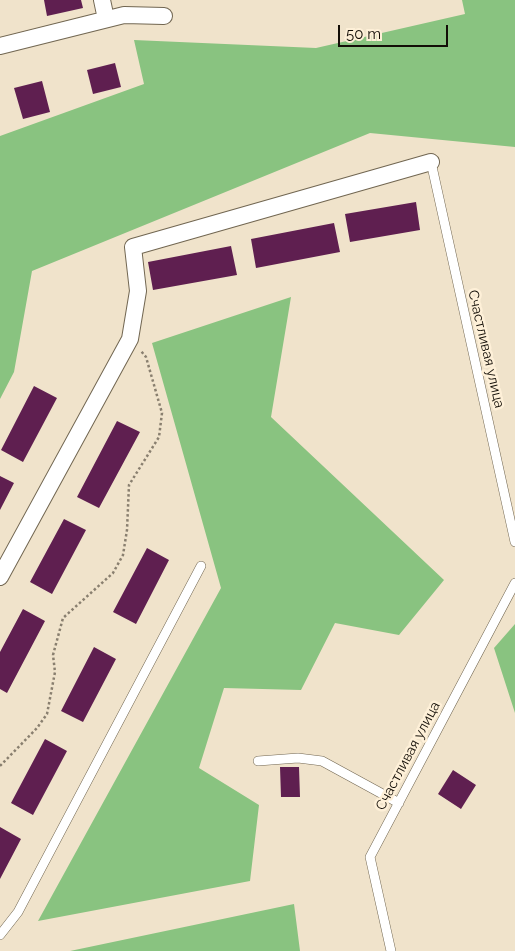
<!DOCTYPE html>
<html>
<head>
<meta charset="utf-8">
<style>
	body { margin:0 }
	#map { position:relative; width:515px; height:951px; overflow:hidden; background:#f0e3cb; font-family:Raleway,sans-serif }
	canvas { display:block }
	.scale { position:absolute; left:338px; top:25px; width:110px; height:22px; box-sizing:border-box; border:2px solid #130e07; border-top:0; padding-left:6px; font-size:15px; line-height:18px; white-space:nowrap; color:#130e07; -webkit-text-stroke:4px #fef0d8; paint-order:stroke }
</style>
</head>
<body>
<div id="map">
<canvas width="515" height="951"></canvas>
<div class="scale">50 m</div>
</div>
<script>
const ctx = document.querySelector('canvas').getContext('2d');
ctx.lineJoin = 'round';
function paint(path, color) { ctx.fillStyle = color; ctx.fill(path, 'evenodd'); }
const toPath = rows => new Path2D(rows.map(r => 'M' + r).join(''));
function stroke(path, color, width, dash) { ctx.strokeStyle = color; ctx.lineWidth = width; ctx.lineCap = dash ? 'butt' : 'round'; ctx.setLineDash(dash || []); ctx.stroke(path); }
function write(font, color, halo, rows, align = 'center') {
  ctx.font = font + ' Raleway,sans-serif'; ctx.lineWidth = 5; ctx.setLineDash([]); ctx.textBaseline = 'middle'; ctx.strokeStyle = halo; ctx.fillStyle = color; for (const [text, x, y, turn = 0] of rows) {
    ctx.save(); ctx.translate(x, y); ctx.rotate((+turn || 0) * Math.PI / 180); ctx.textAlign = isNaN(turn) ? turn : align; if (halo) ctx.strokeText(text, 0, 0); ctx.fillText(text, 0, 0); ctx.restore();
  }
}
const forest = toPath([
	[462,0,515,0,515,147,370,133,32,271,14,372,0,399,0,136,144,84,134,40,316,48,465,14],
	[291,297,271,417,444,580,399,635,335,623,301,690,224,688,199,768,259,805,250,881,38,921,221,588,152,343],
	[515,624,515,713,494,648],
	[294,904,300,951,70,951]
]);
const building = toPath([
	[44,0,81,0,83,8,47,16],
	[115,63,121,87,93,94,87,70],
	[42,81,50,112,23,119,14,88],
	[416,202,420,230,350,242,345,214],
	[334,223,340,252,256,268,251,239],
	[231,246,237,275,153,290,148,262],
	[34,386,57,398,23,462,1,450],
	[117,421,140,432,99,508,77,497],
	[0,476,14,483,0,510],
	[64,519,86,530,52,594,30,582],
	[147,548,169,560,136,624,113,612],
	[23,609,45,621,7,693,0,689,0,652],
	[94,647,116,659,83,722,61,711],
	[45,739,67,751,33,815,11,803],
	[280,767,299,767,300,797,281,797],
	[453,770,476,785,461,809,438,794],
	[0,827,21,839,0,879]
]);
const path = toPath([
	[0,766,37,728,47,714,55,672,53,655,63,618,113,573,123,555,127,530,129,485,159,437,162,413,146,357,141,351]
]);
const service = toPath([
	[431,162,515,542],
	[258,761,298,758,322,761,399,803],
	[0,935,18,912,201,566],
	[391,951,370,857,515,583]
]);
const minor = toPath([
	[102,0,106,19],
	[0,46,124,15,164,16],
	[0,577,130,339,138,291,133,247,431,162]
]);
const streetNames = [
	["Счастливая улица",486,349,77],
	["Счастливая улица",408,756,-62]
];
paint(forest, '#89c380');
paint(building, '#5f1f50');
stroke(service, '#716651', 10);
stroke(minor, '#716651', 18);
stroke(path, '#897f6f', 2.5, [2.5, 2.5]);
stroke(service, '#fff', 9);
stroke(minor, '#fff', 16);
write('14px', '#130e07', '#fef0d8', streetNames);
</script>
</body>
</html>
